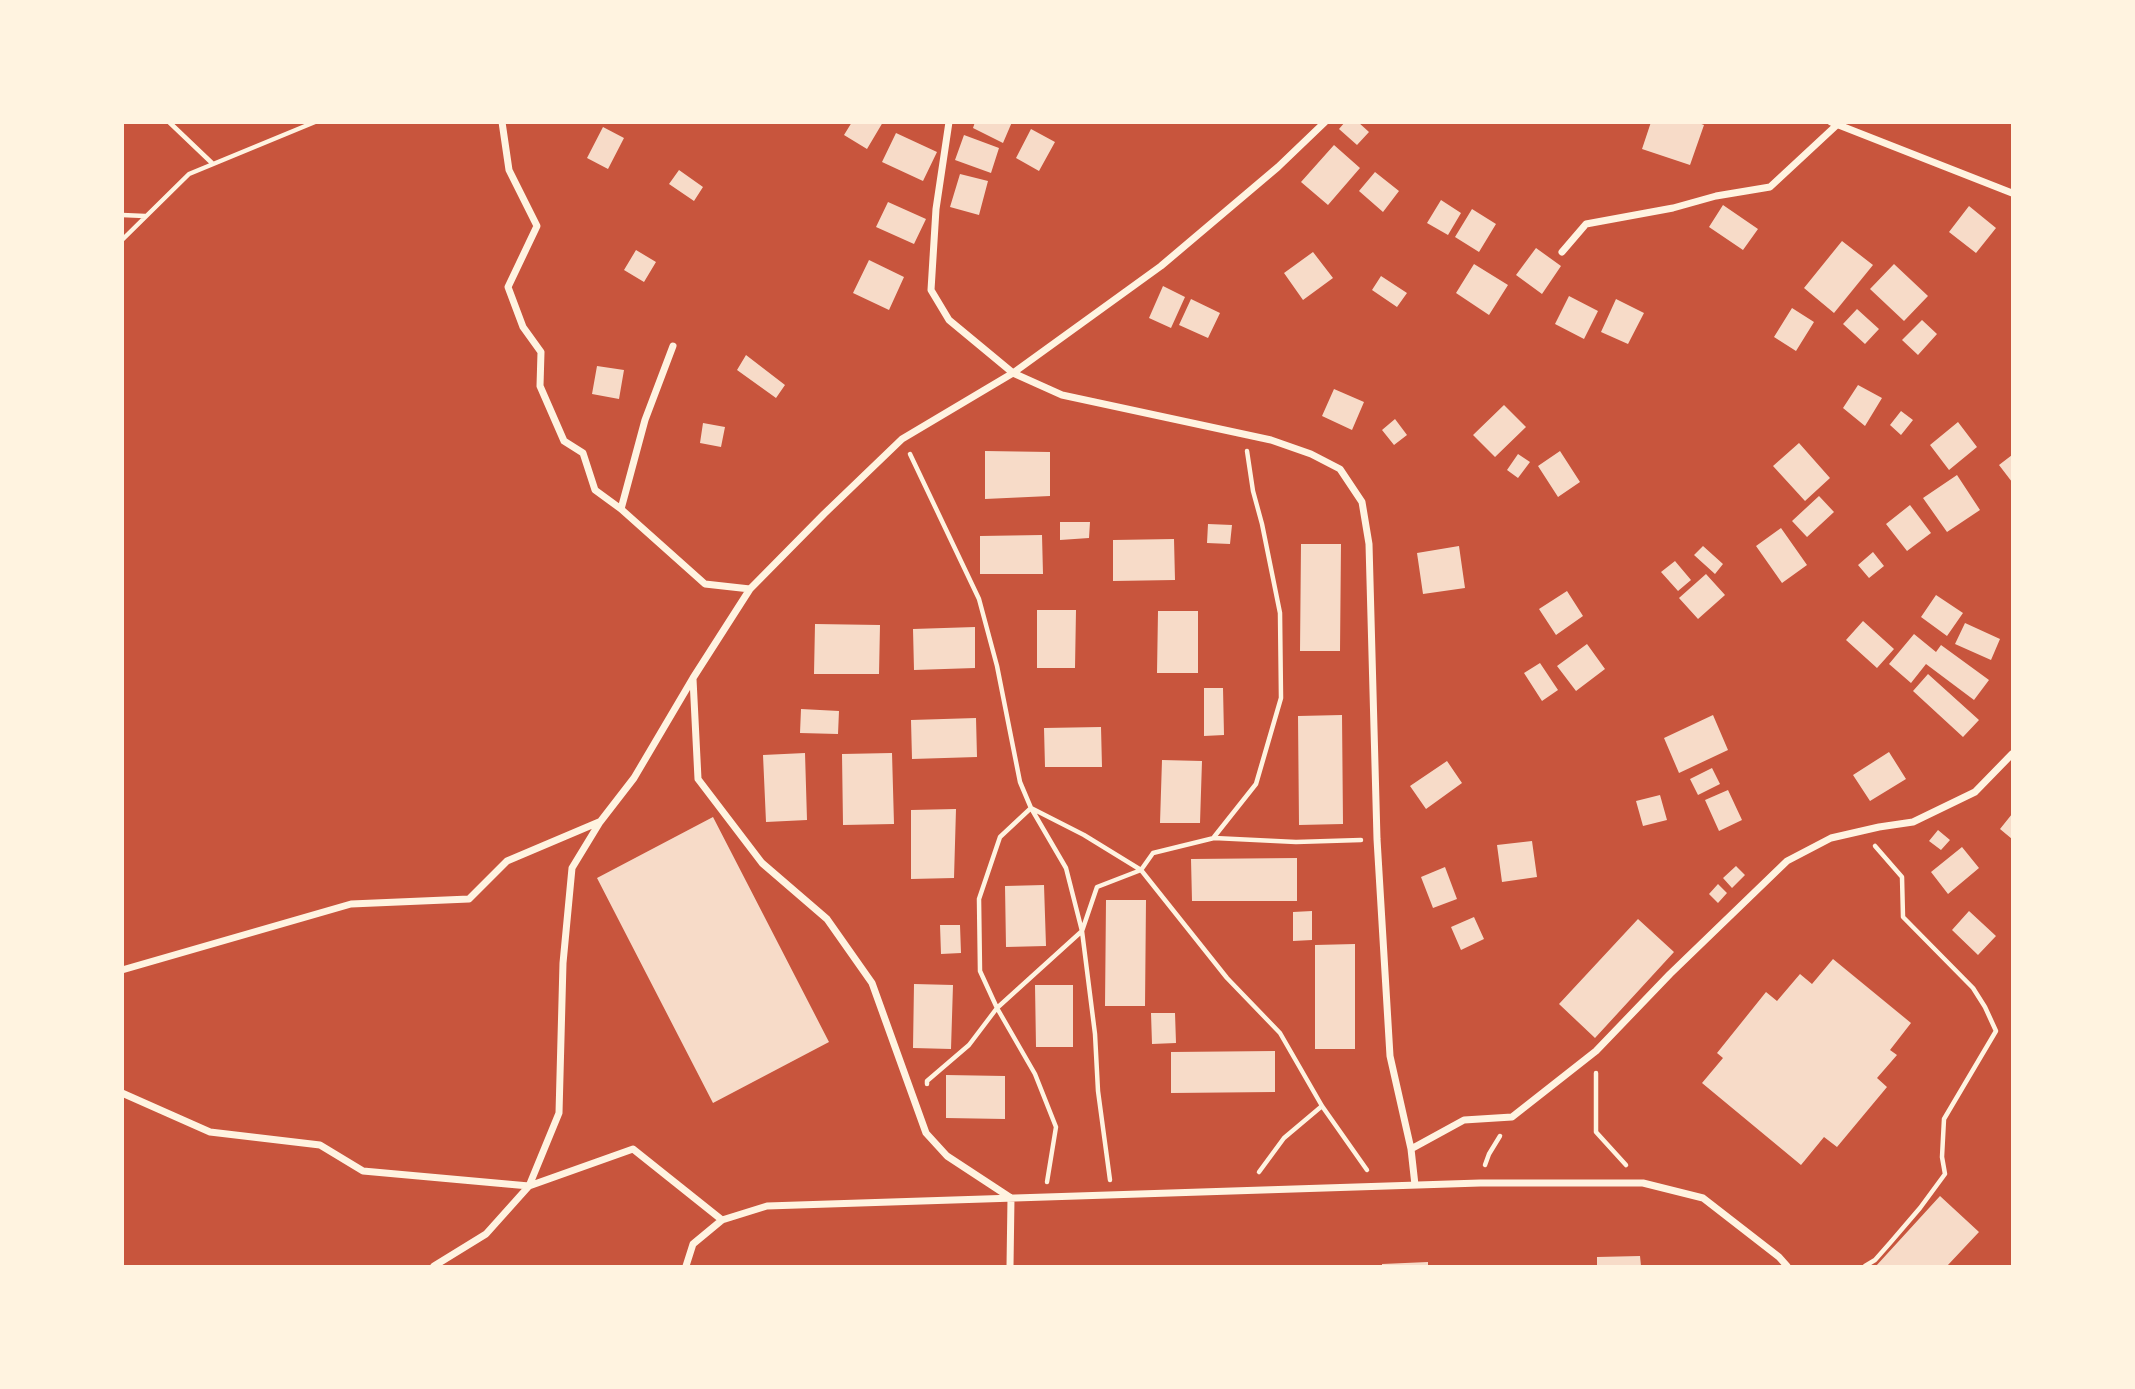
<!DOCTYPE html>
<html>
<head>
<meta charset="utf-8">
<style>
	body { margin:0 }
	#map { position:relative; width:2135px; height:1389px; overflow:hidden; background:#c8553d; font-family:"Libre Baskerville",serif }
	canvas { display:block }
	.frame { position:absolute; inset:0; border:124px solid #fff3e0; pointer-events:none }
</style>
</head>
<body>
<div id="map">
<canvas width="2135" height="1389"></canvas>
<div class="frame"></div>
</div>
<script>
const ctx = document.querySelector('canvas').getContext('2d');
ctx.lineJoin = 'round';
function paint(path, color) { ctx.fillStyle = color; ctx.fill(path, 'evenodd'); }
const toPath = rows => new Path2D(rows.map(r => 'M' + r).join(''));
function stroke(path, color, width, dash) { ctx.strokeStyle = color; ctx.lineWidth = width; ctx.lineCap = dash ? 'butt' : 'round'; ctx.setLineDash(dash || []); ctx.stroke(path); }
const building = toPath([
	[852,122,883,122,867,149,844,135],
	[975,122,1012,122,1003,143,973,128],
	[1345,122,1358,122,1369,132,1357,145,1339,129],
	[1651,122,1696,122,1704,125,1690,165,1642,149],
	[603,127,624,138,608,169,587,158],
	[1031,129,1055,142,1039,171,1016,158],
	[896,133,937,152,923,181,882,162],
	[964,135,999,148,991,173,955,160],
	[1334,145,1360,168,1328,205,1301,182],
	[679,170,703,187,694,201,669,184],
	[1375,172,1399,191,1383,212,1359,191],
	[960,174,988,181,979,215,950,207],
	[1441,200,1461,213,1448,235,1427,223],
	[888,202,926,219,914,244,876,227],
	[1723,205,1758,229,1743,250,1709,227],
	[1969,206,1996,228,1976,253,1949,232],
	[1472,209,1496,224,1479,252,1455,237],
	[1842,241,1873,265,1834,313,1804,288],
	[1536,248,1561,266,1542,294,1516,275],
	[636,250,656,262,644,282,624,270],
	[1313,252,1333,278,1303,300,1284,273],
	[869,260,904,277,889,310,853,293],
	[1474,264,1508,285,1489,315,1456,293],
	[1894,264,1928,296,1904,321,1870,289],
	[1381,276,1407,293,1397,307,1372,290],
	[1163,286,1185,297,1171,328,1149,318],
	[1569,296,1598,311,1584,339,1555,324],
	[1191,299,1220,313,1208,338,1179,325],
	[1616,299,1644,313,1628,344,1601,332],
	[1792,308,1814,322,1796,351,1774,337],
	[1857,309,1879,329,1865,344,1843,324],
	[1922,320,1937,334,1918,355,1902,340],
	[746,355,785,385,776,398,737,370],
	[597,366,624,370,619,399,592,394],
	[1858,385,1882,398,1865,426,1843,408],
	[1334,389,1364,402,1352,430,1322,416],
	[1504,405,1526,427,1495,457,1473,435],
	[1901,411,1913,420,1901,435,1890,425],
	[1395,419,1407,435,1394,445,1382,430],
	[1958,422,1977,447,1949,470,1930,445],
	[703,423,725,427,721,447,700,443],
	[1799,443,1830,478,1805,501,1773,466],
	[985,451,1050,452,1050,496,985,499],
	[1560,451,1580,482,1558,497,1538,466],
	[1518,454,1530,462,1518,478,1507,470],
	[2012,455,2012,482,1999,465],
	[1957,475,1980,510,1947,532,1923,498],
	[1819,496,1834,512,1807,537,1792,521],
	[1910,505,1931,533,1907,551,1886,524],
	[1060,522,1090,522,1089,538,1060,540],
	[1208,524,1232,525,1230,544,1207,543],
	[1781,528,1807,565,1782,583,1756,546],
	[1042,535,1043,574,980,574,980,536],
	[1174,539,1175,580,1113,581,1113,540],
	[1301,544,1341,544,1340,651,1300,651],
	[1459,546,1465,588,1423,594,1417,553],
	[1703,546,1723,564,1715,574,1694,555],
	[1873,552,1884,566,1869,578,1858,565],
	[1675,561,1691,580,1678,591,1661,572],
	[1706,574,1725,595,1698,619,1679,598],
	[1567,591,1583,616,1556,635,1539,609],
	[1936,595,1963,613,1947,636,1921,617],
	[1037,610,1076,610,1075,668,1037,668],
	[1158,611,1198,611,1198,673,1157,673],
	[1863,621,1894,649,1877,668,1846,640],
	[1965,623,2000,639,1991,660,1955,644],
	[815,624,880,625,879,674,814,674],
	[975,627,975,668,914,670,913,629],
	[1914,634,1936,652,1941,645,1989,680,1974,700,1926,664,1911,683,1889,664],
	[1587,644,1605,669,1576,691,1557,666],
	[1540,663,1558,690,1542,701,1524,673],
	[1928,674,1979,720,1963,737,1913,691],
	[1204,688,1223,688,1224,735,1204,736],
	[801,709,839,711,838,734,800,733],
	[1342,715,1343,824,1299,825,1298,716],
	[1713,715,1728,750,1679,773,1664,738],
	[976,718,977,757,912,759,911,720],
	[1101,727,1102,767,1045,767,1044,728],
	[1889,752,1906,779,1870,801,1853,775],
	[805,753,807,820,766,822,763,755],
	[892,753,894,824,843,825,842,754],
	[1162,760,1202,761,1200,823,1160,823],
	[1447,761,1462,783,1426,809,1410,786],
	[1712,768,1720,784,1698,795,1690,779],
	[1728,790,1742,820,1719,831,1705,800],
	[1660,795,1667,820,1643,826,1636,801],
	[956,809,954,878,911,879,911,810],
	[2012,814,2012,839,2000,829],
	[713,817,829,1042,713,1103,597,878],
	[1938,830,1950,840,1941,850,1929,841],
	[1532,841,1537,877,1502,882,1497,845],
	[1962,847,1979,868,1948,894,1931,872],
	[1297,858,1297,901,1192,901,1191,859],
	[1736,866,1745,875,1732,888,1723,878],
	[1445,867,1457,899,1433,908,1421,877],
	[1718,884,1727,893,1718,903,1709,894],
	[1044,885,1046,946,1006,947,1005,886],
	[1106,900,1146,900,1145,1006,1105,1006],
	[1312,911,1312,940,1293,941,1293,912],
	[1969,911,1996,936,1978,955,1952,930],
	[1474,917,1484,939,1461,950,1451,927],
	[1638,919,1674,952,1595,1038,1559,1004],
	[940,925,960,925,961,953,941,954],
	[1355,944,1355,1049,1315,1049,1315,945],
	[1833,959,1911,1023,1890,1050,1897,1055,1877,1078,1887,1087,1837,1147,1824,1137,1801,1165,1702,1083,1723,1058,1717,1053,1766,992,1777,1001,1800,974,1812,984],
	[914,984,953,985,951,1049,913,1048],
	[1035,985,1073,985,1073,1047,1036,1047],
	[1151,1013,1175,1013,1176,1043,1152,1044],
	[1275,1051,1275,1092,1171,1093,1171,1052],
	[946,1075,1005,1076,1005,1119,946,1118],
	[1940,1196,1979,1232,1947,1266,1876,1266],
	[1640,1256,1641,1266,1597,1266,1597,1257],
	[1428,1262,1428,1266,1382,1266,1382,1264]
]);
const path = toPath([
	[169,122,213,164],
	[122,215,145,216],
	[122,240,189,174,315,122],
	[910,454,979,599,997,666,1020,782,1031,808,1066,868,1082,931,1095,1034,1098,1091,1110,1180],
	[1214,837,1256,784,1281,698,1280,613,1262,524,1253,491,1247,451],
	[1596,1073,1596,1132,1626,1165],
	[927,1084,927,1081,969,1045,997,1008,1082,931,1097,887,1141,870,1153,853,1214,838,1296,842,1361,840],
	[1485,1165,1489,1154,1500,1136],
	[1259,1172,1284,1138,1322,1106],
	[1047,1182,1056,1127,1035,1074,997,1008,980,971,979,899,1000,837,1031,808,1084,835,1141,870,1227,978,1280,1033,1322,1106,1367,1170],
	[1865,1266,1875,1260,1890,1243,1920,1208,1945,1174,1942,1157,1944,1119,1996,1031,1985,1007,1973,988,1903,917,1902,877,1875,846]
]);
const minor = toPath([
	[502,122,509,170,537,226,508,287,523,327,541,352,540,386,564,441,583,453,595,490,621,509],
	[949,122,936,209,931,290,949,320,1013,373,1062,395,1271,440,1311,454,1340,469,1362,502,1369,544,1377,839,1390,1056,1411,1149],
	[1831,122,2012,193],
	[1562,252,1586,224,1673,208,1716,196,1770,187,1840,122],
	[673,346,645,420,621,509,705,584,750,589],
	[693,679,698,779,762,863,827,919,872,983,926,1133,947,1156,1011,1198,1010,1266],
	[122,970,351,904,469,899,507,861,599,822],
	[122,1093,210,1132,320,1145,363,1171,529,1186,633,1149,722,1220],
	[1415,1185,1411,1149,1464,1120,1512,1117,1596,1051,1670,974,1787,861,1831,838,1879,827,1913,822,1975,792,2012,754],
	[434,1266,486,1234,529,1186,559,1113,563,963,572,868,600,822,634,778,693,678,750,589,824,514,902,439,1013,373,1161,266,1278,167,1325,122],
	[686,1266,693,1244,722,1220,767,1206,1480,1183,1643,1183,1703,1198,1779,1257,1787,1266]
]);
paint(building, '#f7dbc8');
stroke(path, '#fff3e0', 4.5);
stroke(minor, '#fff3e0', 7);
</script>
</body>
</html>
